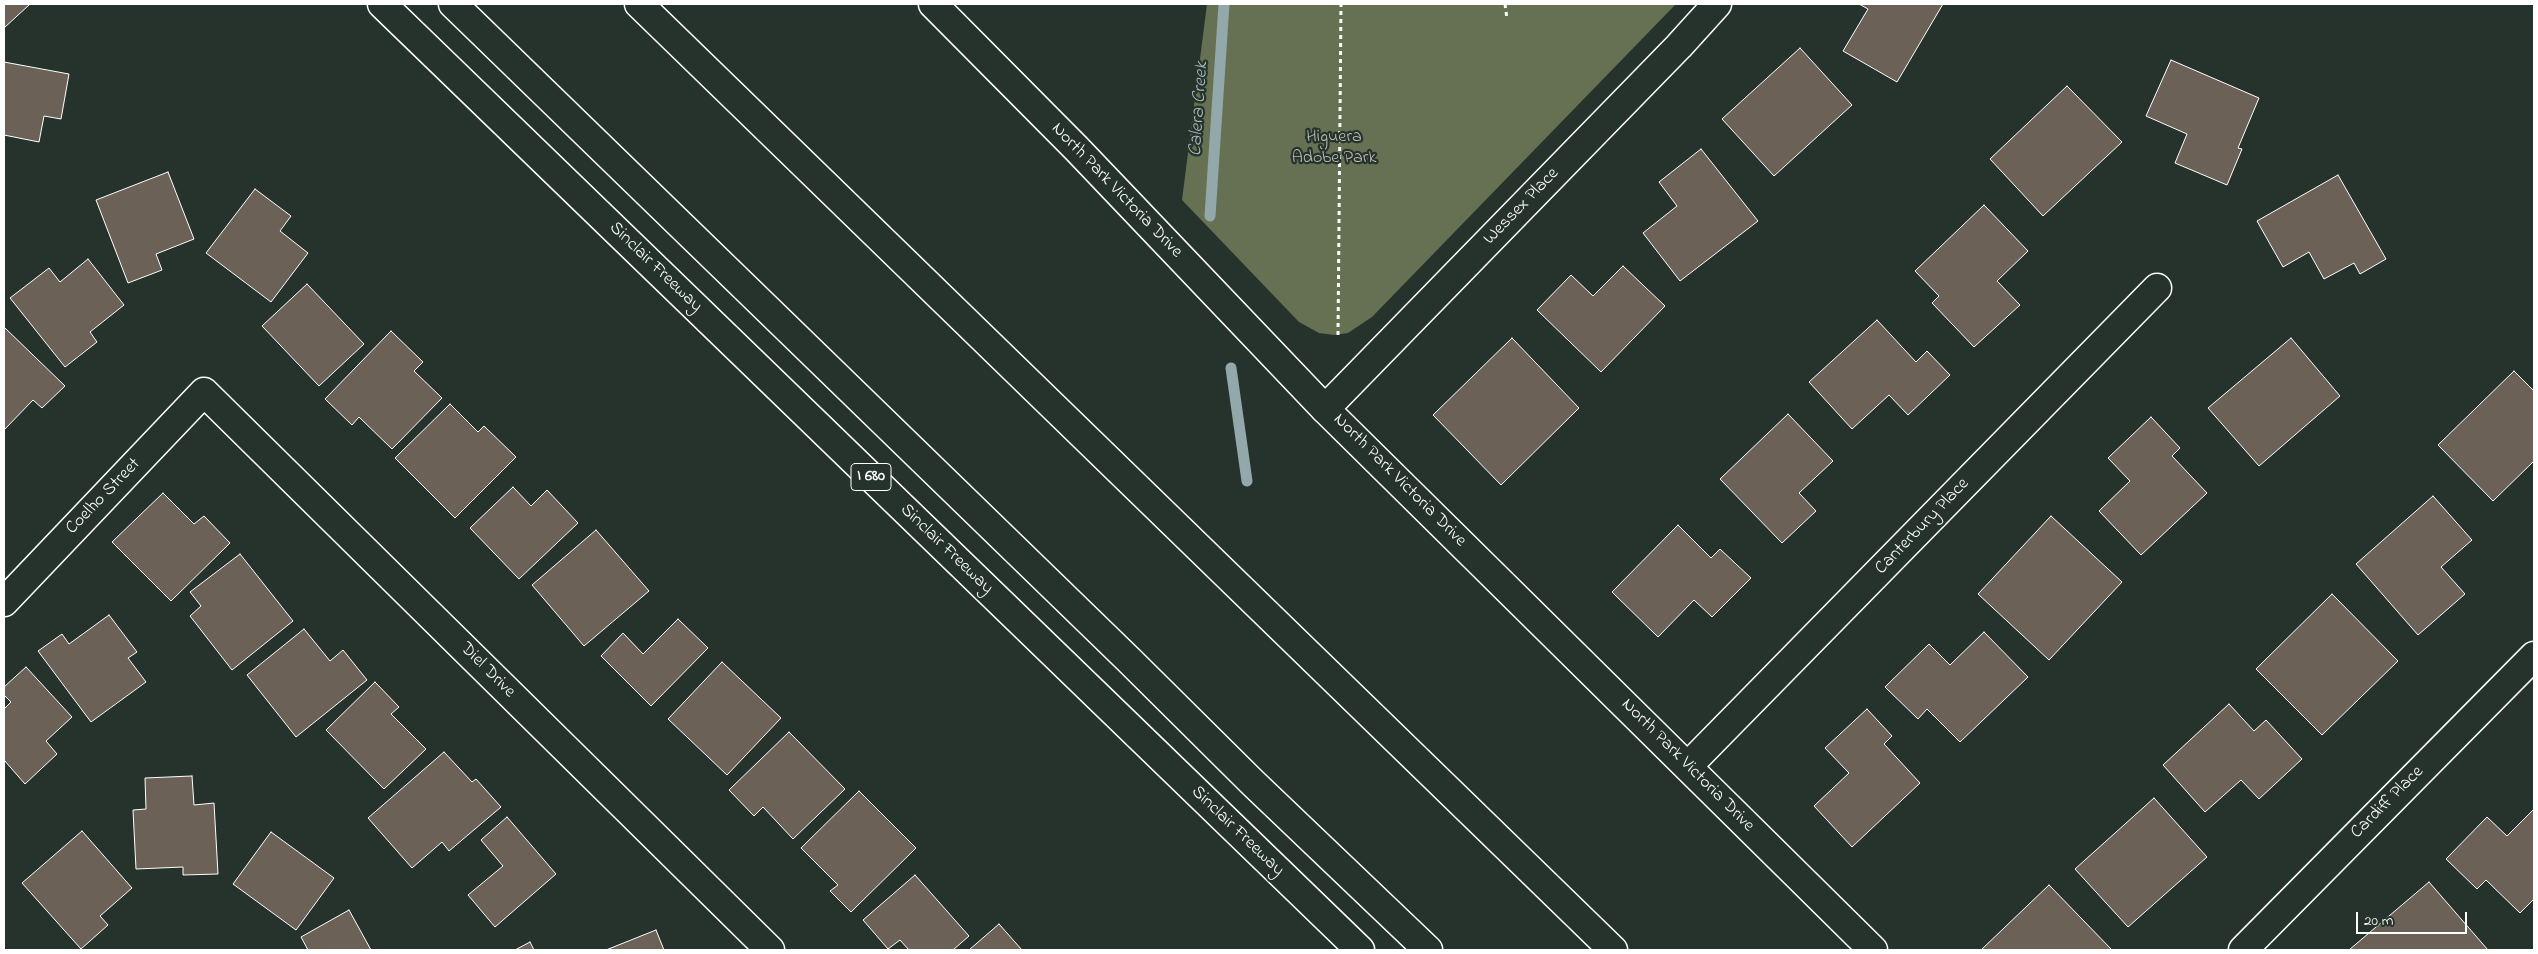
<!DOCTYPE html>
<html>
<head>
<meta charset="utf-8">
<style>
	body { margin:0 }
	#map { position:relative; width:2538px; height:954px; overflow:hidden; background:#26332d; font-family:"Indie Flower",sans-serif }
	canvas { display:block }
	.frame { position:absolute; inset:0; border:5px solid #fff; pointer-events:none }
	.scale { position:absolute; left:2356px; top:912px; width:111px; height:22px; box-sizing:border-box; border:2px solid #fff; border-top:0; padding-left:6px; font-size:15px; line-height:18px; white-space:nowrap; color:#fff; -webkit-text-stroke:4px #26332d; paint-order:stroke }
</style>
</head>
<body>
<div id="map">
<canvas width="2538" height="954"></canvas>
<div class="frame"></div>
<div class="scale">20 m</div>
</div>
<script>
const ctx = document.querySelector('canvas').getContext('2d');
ctx.lineJoin = 'round';
function paint(path, color) { ctx.fillStyle = color; ctx.fill(path, 'evenodd'); }
const toPath = rows => new Path2D(rows.map(r => 'M' + r).join(''));
function stroke(path, color, width, dash) { ctx.strokeStyle = color; ctx.lineWidth = width; ctx.lineCap = dash ? 'butt' : 'round'; ctx.setLineDash(dash || []); ctx.stroke(path); }
function write(font, color, halo, rows, align = 'center') {
  ctx.font = font + ' "Indie Flower",sans-serif'; ctx.lineWidth = 4.5; ctx.setLineDash([]); ctx.textBaseline = 'middle'; ctx.strokeStyle = halo; ctx.fillStyle = color; for (const [text, x, y, turn = 0] of rows) {
    ctx.save(); ctx.translate(x, y); ctx.rotate((+turn || 0) * Math.PI / 180); ctx.textAlign = isNaN(turn) ? turn : align; if (halo) ctx.strokeText(text, 0, 0); ctx.fillText(text, 0, 0); ctx.restore();
  }
}
const green = toPath([
	[1207,4,1676,4,1372,317,1348,333,1334,335,1319,333,1299,322,1182,200]
]);
const stream = toPath([
	[1210,216,1224,4],
	[1231,368,1247,481]
]);
const building = toPath([
	[4,4,28,4,29,5,4,28,4,4],
	[1859,4,1943,4,1897,82,1843,51,1868,9,1859,4],
	[1800,48,1852,105,1774,176,1722,119,1800,48],
	[2171,60,2259,98,2238,148,2242,149,2227,185,2175,163,2187,134,2146,116,2171,60],
	[4,62,69,74,61,119,44,116,39,142,4,135,4,62],
	[2067,86,2122,142,2043,216,1990,159,2067,86],
	[1701,149,1758,221,1680,281,1643,233,1677,206,1659,182,1701,149],
	[168,172,194,239,156,254,162,270,128,283,96,200,168,172],
	[2338,175,2386,259,2360,274,2354,263,2324,279,2309,252,2283,267,2257,221,2338,175],
	[255,189,291,216,280,231,308,253,271,302,206,253,255,189],
	[1984,205,2028,251,1997,281,2020,305,1974,347,1932,303,1939,296,1915,271,1984,205],
	[88,259,124,305,90,332,97,342,65,367,10,298,49,268,60,282,88,259],
	[1623,266,1665,306,1601,372,1537,310,1571,275,1593,296,1623,266],
	[307,284,364,344,319,386,262,326,307,284],
	[1877,320,1916,362,1927,351,1950,375,1908,415,1889,395,1852,429,1809,382,1877,320],
	[4,327,65,386,42,408,33,400,4,430,4,327],
	[391,331,423,362,414,371,442,398,392,449,359,417,352,425,325,399,391,331],
	[1512,338,1579,408,1501,485,1433,415,1512,338],
	[2291,338,2340,396,2259,466,2208,408,2291,338],
	[2514,371,2534,391,2534,461,2493,501,2438,445,2514,371],
	[450,404,478,432,484,426,516,457,455,518,395,458,450,404],
	[1788,414,1833,461,1799,493,1816,511,1782,543,1720,479,1788,414],
	[2151,417,2180,448,2172,456,2207,493,2141,555,2099,511,2130,481,2108,458,2151,417],
	[513,487,531,506,547,490,578,523,519,579,470,528,513,487],
	[163,493,194,524,204,516,230,543,171,601,112,542,163,493],
	[2433,496,2472,540,2441,567,2465,594,2418,635,2356,564,2433,496],
	[2051,516,2122,582,2049,660,1978,594,2051,516],
	[1678,525,1711,558,1720,549,1751,578,1712,617,1694,600,1658,637,1612,592,1678,525],
	[596,530,649,591,584,646,532,585,596,530],
	[240,554,293,621,232,670,190,616,201,606,190,592,240,554],
	[2332,594,2398,661,2322,735,2256,669,2332,594],
	[109,615,137,652,128,658,146,682,91,722,38,651,62,634,69,644,109,615],
	[678,619,708,648,651,706,601,656,623,633,643,654,678,619],
	[304,629,330,661,343,650,367,680,296,737,247,675,304,629],
	[1984,632,2028,677,1960,742,1927,709,1918,719,1885,687,1929,644,1950,665,1984,632],
	[722,662,781,718,727,775,668,719,722,662],
	[26,667,72,717,46,741,57,754,25,784,4,760,4,709,11,702,4,695,4,687,26,667],
	[375,682,399,707,391,714,426,749,384,789,326,730,375,682],
	[2229,704,2254,731,2266,720,2302,759,2259,799,2241,780,2205,812,2163,765,2229,704],
	[1867,709,1892,736,1884,744,1920,783,1852,847,1814,806,1849,773,1825,748,1867,709],
	[789,732,845,789,793,839,763,807,754,816,729,790,789,732],
	[444,752,472,782,476,779,501,807,449,851,442,842,412,868,368,818,444,752],
	[192,776,194,805,214,803,218,874,183,875,183,867,136,869,133,810,146,809,145,778,192,776],
	[859,791,916,848,851,912,830,891,838,885,801,848,859,791],
	[2154,798,2207,857,2128,927,2075,869,2154,798],
	[2534,809,2534,899,2520,913,2486,880,2477,889,2446,859,2487,817,2507,836,2534,809],
	[507,817,556,874,495,927,468,895,503,866,481,840,507,817],
	[82,831,132,888,100,916,108,925,81,949,22,883,82,831],
	[271,832,334,878,296,930,233,884,271,832],
	[915,875,969,936,953,950,909,950,900,940,888,949,863,920,915,875],
	[2429,882,2488,950,2349,950,2429,882],
	[2049,885,2112,950,1981,950,2049,885],
	[349,910,371,950,308,950,301,937,349,910],
	[999,924,1022,950,969,950,999,924],
	[656,930,664,950,606,950,656,930],
	[530,942,534,950,515,950,530,942]
]);
const path = toPath([
	[1505,4,1507,19],
	[1338,335,1341,4]
]);
const minor = toPath([
	[1325,409,1679,46,1717,4],
	[4,602,204,392,770,950],
	[1688,766,2157,288],
	[2243,950,2534,656]
]);
const tertiary = toPath([
	[933,4,1077,149,1325,409,1873,950]
]);
const motorway = toPath([
	[382,4,1360,950],
	[453,4,1129,660,1253,783,1428,950],
	[639,4,1613,950]
]);
const shields = [
	[871,477,40]
];
const shieldNames = [
	["I 680",871,477]
];
const parkNames = [
	["Higuera",1334,138],
	["Adobe Park",1334,159]
];
const streetNames = [
	["North Park Victoria Drive",1116,191,46],
	["Wessex Place",1522,207,-46],
	["Sinclair Freeway",655,268,44],
	["North Park Victoria Drive",1399,481,45],
	["Coelho Street",104,497,-46],
	["Canterbury Place",1923,527,-46],
	["Sinclair Freeway",946,550,44],
	["Diel Drive",487,671,45],
	["North Park Victoria Drive",1687,766,45],
	["Cardiff Place",2388,803,-45],
	["Sinclair Freeway",1237,832,44]
];
const waterNames = [
	["Calera Creek",1200,109,-86]
];
paint(green, '#657152');
stroke(stream, '#93a8aa', 11);
paint(building, '#6c6157');
stroke(building, '#fff', 1);
stroke(minor, '#fff', 31);
stroke(tertiary, '#fff', 31);
stroke(motorway, '#fff', 31);
stroke(path, '#fff', 3, [4, 4]);
stroke(minor, '#26332d', 28);
stroke(tertiary, '#26332d', 28);
stroke(motorway, '#26332d', 28);
for (const [x, y, w] of shields) { const box = new Path2D(); box.roundRect(x - w / 2, y - 13.5, w, 27, 4); ctx.fillStyle = '#26332d'; ctx.fill(box); stroke(box, '#fff', 1); }
write('bold 16px', '#fff', null, shieldNames);
write('18px', '#babfb1', '#26332d', parkNames);
write('18px', '#fff', '#26332d', streetNames);
write('italic 19px', '#aebebf', '#26332d', waterNames);
</script>
</body>
</html>
